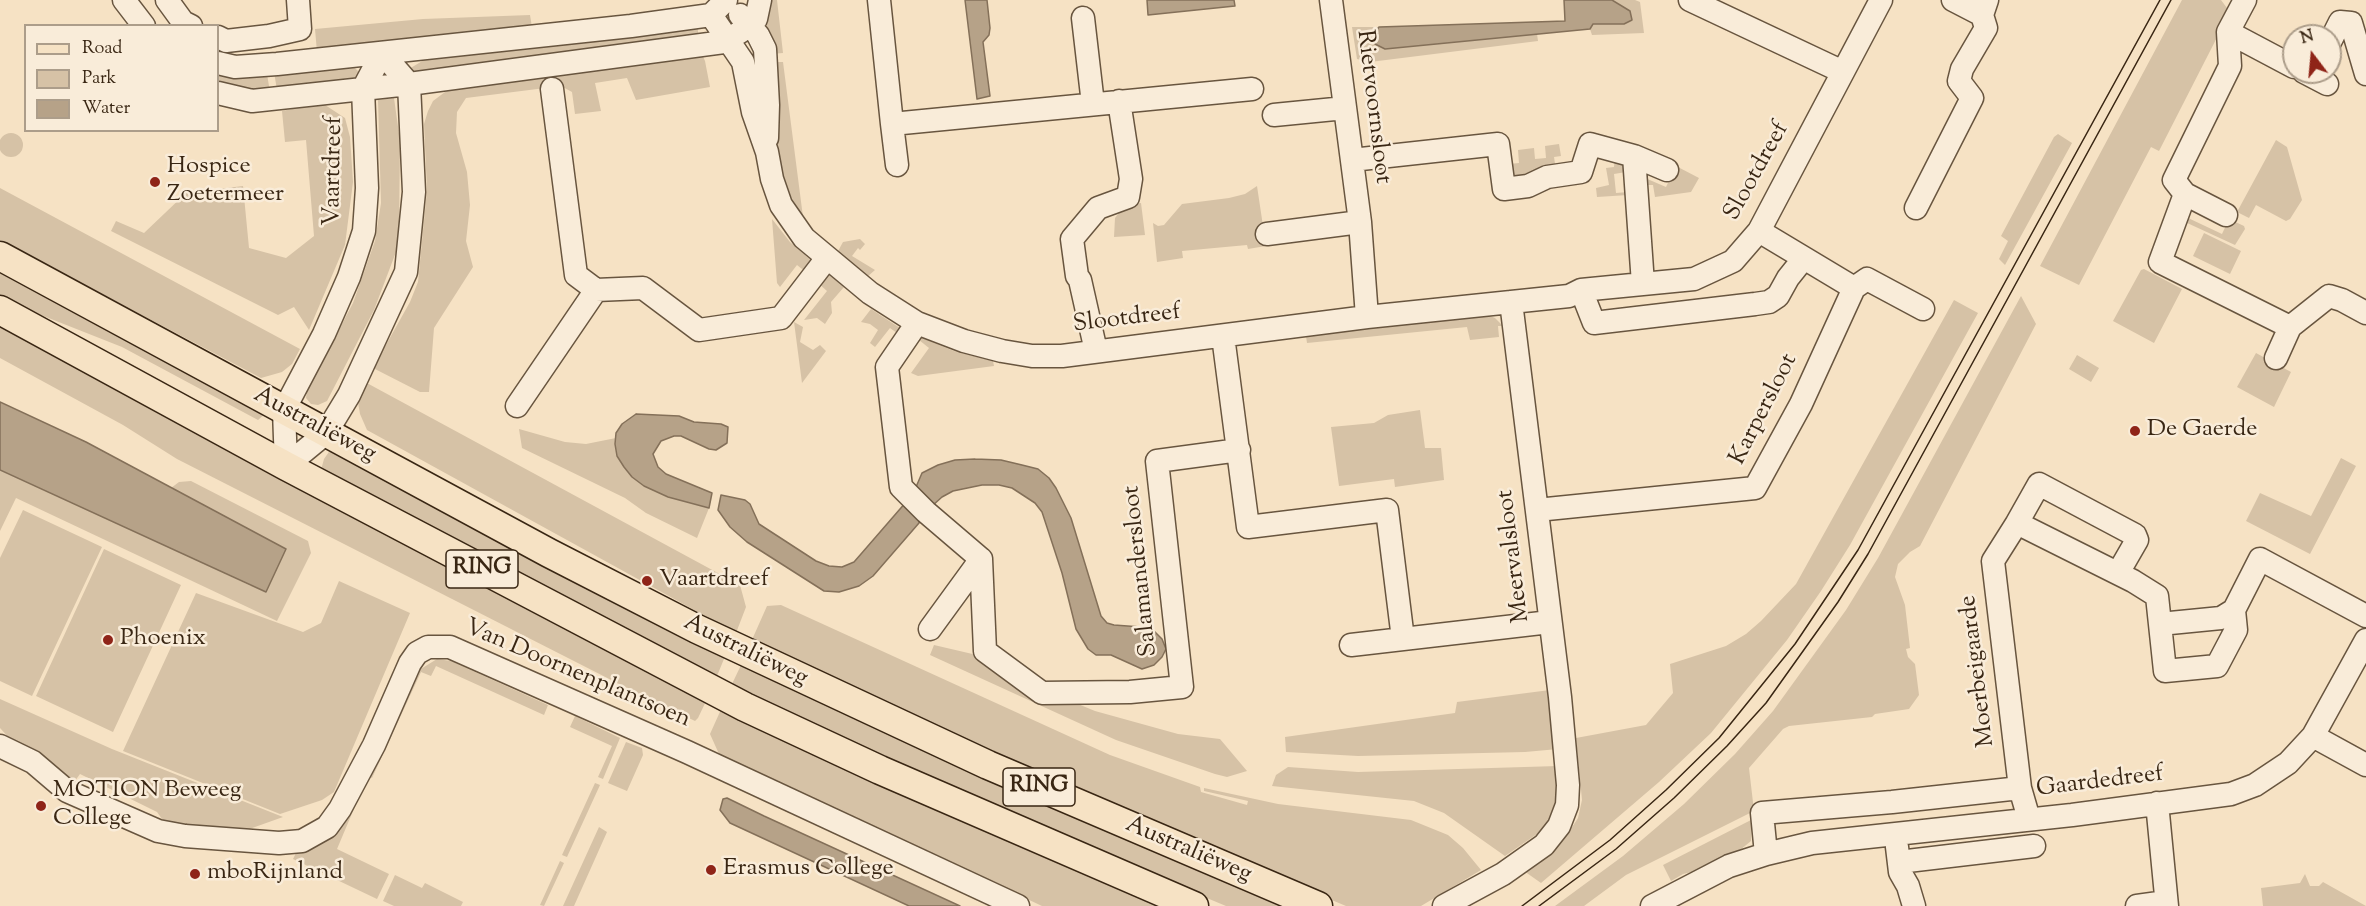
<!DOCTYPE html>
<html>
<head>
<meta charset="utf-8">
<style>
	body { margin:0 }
	#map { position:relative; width:2366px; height:906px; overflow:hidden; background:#f6e2c4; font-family:"Sorts Mill Goudy",serif }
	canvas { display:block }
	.legend { position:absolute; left:24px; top:24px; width:195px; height:108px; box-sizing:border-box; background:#f9ecd9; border:2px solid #ac9d8a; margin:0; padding:8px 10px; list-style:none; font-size:18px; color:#392613 }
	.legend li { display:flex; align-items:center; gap:12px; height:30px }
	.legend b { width:30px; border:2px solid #ac9d8a }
	.north { position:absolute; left:2282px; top:24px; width:60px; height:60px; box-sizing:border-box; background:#f9ecd9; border:2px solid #ac9d8a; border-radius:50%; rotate:344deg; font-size:16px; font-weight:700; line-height:24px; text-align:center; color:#392613 }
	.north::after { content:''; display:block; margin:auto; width:21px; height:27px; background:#8f2418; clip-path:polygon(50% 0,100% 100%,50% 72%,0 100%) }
</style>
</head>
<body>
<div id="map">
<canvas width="2366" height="906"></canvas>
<ul class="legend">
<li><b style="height:8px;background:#f6e2c4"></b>Road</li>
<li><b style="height:16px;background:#d6c2a6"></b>Park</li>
<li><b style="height:16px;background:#b6a288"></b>Water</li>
</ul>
<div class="north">N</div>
</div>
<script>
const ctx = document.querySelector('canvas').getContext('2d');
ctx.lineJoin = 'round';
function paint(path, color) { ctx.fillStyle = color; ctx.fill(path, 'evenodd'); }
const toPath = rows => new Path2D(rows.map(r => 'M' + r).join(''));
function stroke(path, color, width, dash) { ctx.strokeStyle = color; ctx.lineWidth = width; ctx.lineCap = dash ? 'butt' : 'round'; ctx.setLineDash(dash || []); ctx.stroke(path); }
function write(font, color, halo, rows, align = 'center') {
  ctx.font = font + ' "Sorts Mill Goudy",serif'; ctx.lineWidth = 5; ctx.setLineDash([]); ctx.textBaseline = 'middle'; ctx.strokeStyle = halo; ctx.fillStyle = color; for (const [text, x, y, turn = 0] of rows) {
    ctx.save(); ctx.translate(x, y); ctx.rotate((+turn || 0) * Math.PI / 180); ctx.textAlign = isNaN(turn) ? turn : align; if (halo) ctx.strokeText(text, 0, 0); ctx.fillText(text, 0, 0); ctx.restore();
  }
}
const green = toPath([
	[764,0,777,0,783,53,770,54],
	[1612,0,1635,0,1640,2,1644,33,1592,35,1590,29,1593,24,1624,24,1630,11],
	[2182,0,2221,0,2230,12,2159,151,2151,147,2079,285,2040,266],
	[530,15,532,27,317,52,315,29,423,19],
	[697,22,699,41,405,75,404,72,424,60,568,44],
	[1352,27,1379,27,1374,34,1385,49,1537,34,1538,41,1370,62,1357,59],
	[701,52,705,61,710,87,636,100,627,78,595,83,601,111,575,114,572,92,561,86,466,98,457,112,456,133,467,172,470,205,466,241,473,267,434,328,429,392,420,392,373,368,410,302,418,282,427,190,424,124,428,111,433,101,453,86],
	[771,62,783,62,803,217,788,192,780,172,776,146],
	[353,66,359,72,354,81,277,90,274,72],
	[218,73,267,74,270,92,228,87,218,83],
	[394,98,400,141,399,235,396,252,374,310,327,401,318,405,311,404,306,398,307,391,353,303,375,241,381,203,378,100],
	[322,103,345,118,350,137,353,182,345,245,309,330,294,307,278,315,111,231,116,221,144,233,186,193,243,186,249,248,286,258,314,236,306,140,285,142,282,111],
	'-1 145a12 12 0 1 1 24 0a12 12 0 1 1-24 0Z',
	[2058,134,2072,143,2005,265,1999,259,2008,241,2001,236,2054,137],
	[2276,140,2287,147,2302,200,2290,219,2286,221,2256,205,2249,218,2237,212],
	[1559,144,1561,156,1554,157,1556,170,1527,173,1511,180,1509,164,1519,163,1518,150,1534,148,1535,159,1546,158,1545,146],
	[1615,156,1625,166,1626,172,1614,174,1616,193,1628,192,1628,195,1597,197,1596,188,1609,185,1606,168,1614,167],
	[1676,166,1699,178,1691,192,1655,197,1653,185,1643,185,1645,178,1666,187],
	[1257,186,1266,246,1248,249,1247,245,1182,251,1183,258,1157,262,1153,223,1158,226,1164,225,1182,204,1229,198,1245,194],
	[0,188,300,349,292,364,282,372,261,378,0,240],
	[1141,203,1145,235,1114,237,1115,218,1125,205],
	[2186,217,2222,234,2229,219,2244,226,2245,229,2235,245,2185,222],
	[772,219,790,242,814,263,807,273,797,265,780,287,777,283],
	[2204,233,2241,251,2230,274,2193,256],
	[860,239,865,244,860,250,858,248,852,256,875,270,867,277,837,253,843,242],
	[0,268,266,413,258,420,122,347,41,315,0,295],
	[2144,269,2182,289,2154,343,2113,321,2141,270],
	[827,272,844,287,831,302,832,313,825,324,817,318,804,320,827,291,818,283],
	[2021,296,2036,324,1920,546,1910,552,1898,564,1895,577,1905,605,1910,648,1906,649,1908,657,1915,664,1919,695,1909,709,1875,714,1872,717,1789,726,1783,729,1749,768,1754,811,1626,875,1584,906,1555,906,1623,856,1684,804,1735,754,1773,711,1846,610,1878,558],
	[1954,300,1978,313,1850,545,1821,591,1787,640,1711,733,1659,782,1541,883,1524,871,1567,835,1578,818,1582,800,1576,738,1646,725,1673,693,1670,664,1726,646,1746,634,1761,621,1796,584],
	[871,309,903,330,901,336,890,328,875,347,870,343,878,330,870,324,861,322],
	[1485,314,1495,318,1503,326,1498,326,1499,337,1470,340,1467,327,1307,343,1306,336],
	[794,322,803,327,800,342,813,350,820,345,826,351,802,383],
	[0,323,708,697,698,718,695,721,623,686,177,459,123,425,0,358],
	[922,338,954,351,993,361,994,366,918,376,911,373,929,348,919,340],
	[2256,353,2291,372,2274,407,2237,387],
	[2077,355,2099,368,2091,382,2069,369],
	[365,382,740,585,746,607,736,633,367,430,360,414,357,397],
	[1420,410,1425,448,1441,448,1444,480,1395,487,1394,479,1339,486,1331,427,1374,423,1388,415],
	[519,429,565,442,586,444,616,438,617,456,632,477,668,497,709,508,697,538,646,513,625,498,522,448],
	[331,449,726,654,717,676,321,470,324,459],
	[2341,458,2356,466,2310,554,2246,521,2260,493,2311,516],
	[0,470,104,516,251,586,285,549,171,488,179,482,191,481,308,541,311,553,277,621,16,498,0,531],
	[23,510,102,547,32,696,0,681,0,558],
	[104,549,181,585,113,732,36,696],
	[339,581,410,613,334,792,322,800,280,814,123,751,196,593,303,632,321,623],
	[781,605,1110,755,1200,787,1201,792,1247,805,1248,801,1204,791,1204,788,1278,804,1411,820,1448,835,1463,848,1481,870,1421,906,1346,906,1094,800,751,642,767,606],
	[934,645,981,656,1061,697,1095,711,1178,734,1220,739,1247,771,1227,777,1215,774,1116,740,930,655],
	[437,659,451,661,548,705,544,715,436,666,431,676,421,672,372,778,367,776,416,672],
	[742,663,1286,906,1226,906,1008,815,810,725,732,684],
	[1550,690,1558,749,1525,752,1358,756,1286,752,1285,737,1455,713,1457,702],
	[0,699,112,749,283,817,241,832,167,826,157,812,80,774,72,785,10,739,0,728],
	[723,705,917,801,1160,906,1042,906,719,754,710,734],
	[575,716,620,738,603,779,598,777,612,746,570,727],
	[626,742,642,748,643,755,627,791,608,783],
	[1558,766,1560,778,1555,810,1548,822,1537,834,1505,856,1444,813,1414,801,1272,786,1276,775,1288,767,1358,772],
	[595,783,600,785,567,857,562,855],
	[350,801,356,804,337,849,389,874,377,899,293,859,296,853],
	[1751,820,1751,841,1740,850,1696,871,1683,874,1671,881,1663,865],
	[599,827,607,832,574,906,563,906],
	[560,861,564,863,544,906,540,905],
	[2305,874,2310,886,2319,886,2323,882,2366,906,2263,906,2261,888,2300,883],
	[395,875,422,888,425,883,463,902,461,906,394,906,383,901]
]);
const water = toPath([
	[965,0,987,0,990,28,989,35,983,42,990,96,977,99,965,0],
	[1147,0,1234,0,1235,6,1148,15,1147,0],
	[1564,0,1612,0,1630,11,1632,20,1624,24,1593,24,1590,29,1385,49,1375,44,1374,34,1379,27,1565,21,1564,0],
	[0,402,86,442,286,549,266,592,0,470,0,402],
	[636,414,679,416,694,422,721,424,728,427,727,443,716,450,709,449,681,436,674,436,661,441,653,454,658,467,666,474,712,493,709,508,668,497,644,486,632,477,624,467,617,456,615,444,616,433,622,424,636,414],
	[975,459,1001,460,1022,465,1038,469,1049,478,1056,488,1071,518,1101,616,1107,623,1114,625,1141,627,1154,631,1162,639,1166,649,1162,657,1154,665,1142,669,1111,655,1096,655,1088,649,1076,629,1062,573,1042,512,1035,503,1012,488,999,485,982,485,953,491,942,497,921,516,919,523,873,576,859,586,839,592,824,591,747,542,730,527,718,510,721,495,745,500,750,504,759,524,816,561,829,566,842,567,854,562,861,554,913,494,922,473,938,465,955,460,975,459],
	[727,798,764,816,960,906,909,906,730,823,720,810,723,799,727,798]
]);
const minor = toPath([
	[124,0,144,26],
	[167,0,183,22,191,26],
	[879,0,892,124,1252,89],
	[1331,0,1360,222,1367,317],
	[1690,0,1843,72],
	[1953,0,1982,15],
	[2245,0,2228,32,2230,66,2174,180,2185,194,2160,262,2290,327],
	[711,15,743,62,753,112,767,152,772,179,781,205,804,238,870,293,917,323,964,341,1002,351,1032,356,1062,356,1367,317,1569,296,1581,290,1694,279,1733,261,1759,231,1881,0],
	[740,15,758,35,765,49,768,105,767,138],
	[1083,18,1093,104],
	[2228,32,2294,67],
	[218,37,226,41,269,36,300,29,298,0],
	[2330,42,2340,22,2351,23,2366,74],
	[218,63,235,67,277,64,631,26,711,15,726,0],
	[2304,72,2327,84],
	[552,89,576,275,596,290,643,288,699,330,781,318,827,258],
	[218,93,252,101,409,84,724,42,740,32,756,19,760,0],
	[1274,115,1345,108],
	[892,124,897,165],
	[1634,156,1643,284],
	[1352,160,1498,144,1504,189,1528,186,1547,177,1581,172,1590,144,1634,156,1667,170],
	[2185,194,2226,215],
	[1916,208,1972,98,1959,81,1962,69,1986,28,1982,15,1987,0],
	[1759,231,1854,288,1867,279,1923,309],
	[1267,234,1360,222],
	[1581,290,1594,323,1755,304,1769,302,1778,296,1788,278,1804,258],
	[917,323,887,367,901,487,926,512,981,559,985,651,1042,693,1130,692,1182,687,1157,461,1239,450],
	[1223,336,1248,527,1387,510,1403,639],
	[1096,351,1080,280,1077,276,1072,239,1098,208,1128,197,1131,179,1119,101],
	[2276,358,2290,327,2329,296,2342,300,2366,313],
	[517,406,596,290],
	[286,466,326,433,349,395,406,272,414,192,409,84,382,53],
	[286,466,284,410,324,334,349,277,364,231,367,188,363,89,382,53],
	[1537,510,1755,488,1801,404,1854,288],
	[2017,523,2039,484,2135,535,2137,540,2118,573],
	[2160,624,2221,618,2234,610],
	[930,629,981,559],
	[1351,645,1550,622],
	[2313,736,2366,765],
	[0,746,33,762,67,791,158,831,185,836,279,843,302,841,327,827,340,809,374,745,410,663,417,653,428,647,450,647,687,752,1018,906],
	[2157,803,2167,906],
	[2029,819,2020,788,1993,561,2017,523,2133,581,2157,596,2165,671,2217,666,2236,630,2234,610,2260,559,2366,616],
	[1897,847,1900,872,1908,886,1914,906],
	[1766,854,1762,813,1892,802,2020,788],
	[1899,862,2034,846],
	[1444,906,1503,874,1544,845,1559,826,1567,805,1568,785,1560,697,1511,302],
	[1652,906,1729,866,1766,854,1812,843,2072,815,2231,794,2255,785,2288,763,2313,736,2366,640],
	[2137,906,2166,902]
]);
const major = toPath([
	[0,256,549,553,697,629,988,765,1318,906],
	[0,310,286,466,745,707,880,770,1194,906]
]);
const tram = toPath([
	[1522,906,1610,840,1666,790,1719,738,1795,644,1858,550,2160,0],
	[1539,906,1616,849,1674,798,1727,746,1766,703,1838,602,1868,554,2171,0]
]);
const markers = [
	[155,182,6,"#8f2418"],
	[2135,431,6,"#8f2418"],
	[647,581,6,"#8f2418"],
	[108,640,6,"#8f2418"],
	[41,806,6,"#8f2418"],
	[711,870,6,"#8f2418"],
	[195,874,6,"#8f2418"]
];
const shields = [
	[482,569,72],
	[1039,787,72]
];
const shieldNames = [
	["RING",482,569],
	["RING",1039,787]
];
const streetNames = [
	["Rietvoornsloot",1372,107,83],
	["Vaartdreef",335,171,-89],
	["Slootdreef",1758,172,-61],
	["Slootdreef",1127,320,-7],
	["Karpersloot",1765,410,-63],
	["Australiëweg",314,426,28],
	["Meervalsloot",1515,556,-97],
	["Salamandersloot",1142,571,-96],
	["Australiëweg",745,652,26],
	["Moerbeigaarde",1979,671,-97],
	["Van Doornenplantsoen",577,675,23],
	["Gaardedreef",2100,783,-7],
	["Australiëweg",1188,851,23]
];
const poiNames = [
	["Hospice",167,168],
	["Zoetermeer",167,196],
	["De Gaerde",2147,431],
	["Vaartdreef",659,581],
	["Phoenix",120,640],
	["MOTION Beweeg",53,792],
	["College",53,820],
	["Erasmus College",723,870],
	["mboRijnland",207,874]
];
paint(green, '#d6c2a6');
paint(water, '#b6a288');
stroke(water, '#847059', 1.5);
stroke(minor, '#68553f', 25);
stroke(major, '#392613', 31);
stroke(minor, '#f9ecd9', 22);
stroke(major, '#f6e2c4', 28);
stroke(tram, '#392613', 1.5);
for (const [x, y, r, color] of markers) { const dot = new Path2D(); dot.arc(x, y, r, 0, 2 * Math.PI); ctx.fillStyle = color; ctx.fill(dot); stroke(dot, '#f9ecd9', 2); }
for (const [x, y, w] of shields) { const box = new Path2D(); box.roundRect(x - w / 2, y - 19, w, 38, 4.5); ctx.fillStyle = '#f9ecd9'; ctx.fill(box); stroke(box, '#392613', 1.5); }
write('bold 22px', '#392613', null, shieldNames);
write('24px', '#392613', '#f9ecd9', streetNames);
write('24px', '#392613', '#f9ecd9', poiNames, 'left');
</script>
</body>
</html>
